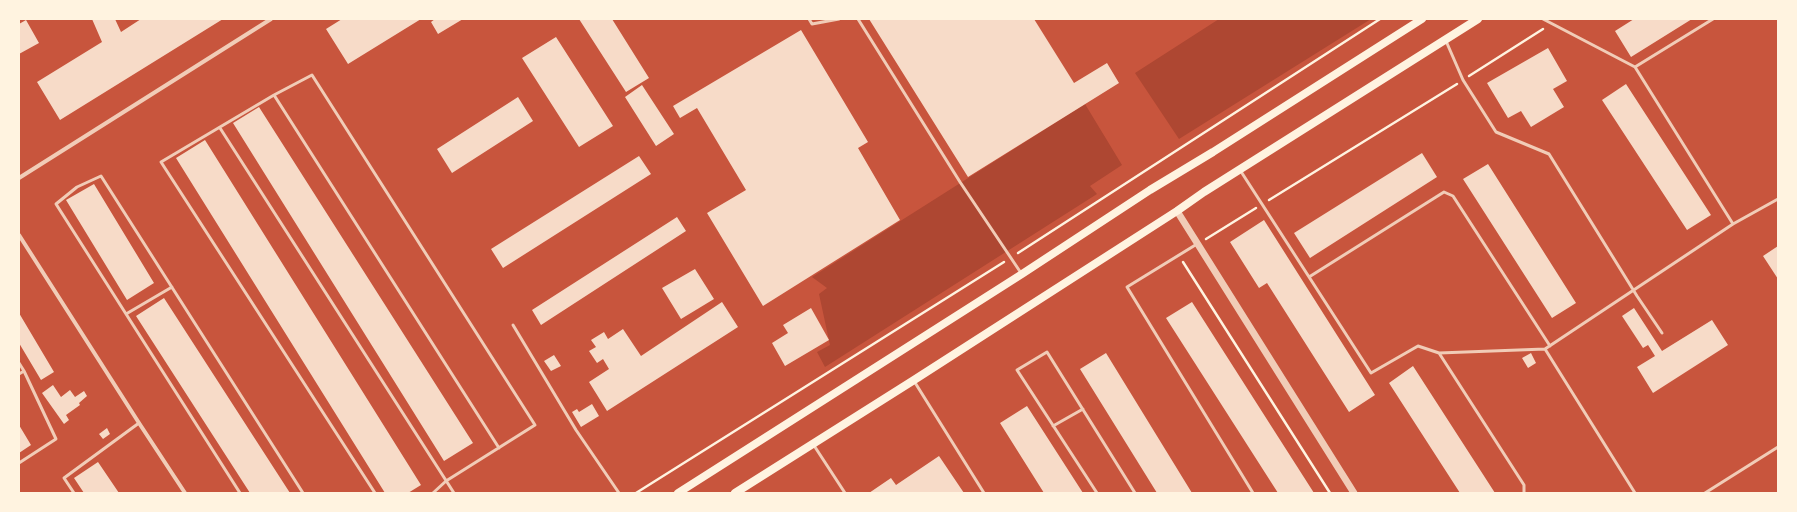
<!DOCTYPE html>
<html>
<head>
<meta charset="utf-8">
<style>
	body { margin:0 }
	#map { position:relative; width:1797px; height:512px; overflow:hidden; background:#c8553d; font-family:"Open Sans",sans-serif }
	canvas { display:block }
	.frame { position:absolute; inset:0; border:20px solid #fff3e0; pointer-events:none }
</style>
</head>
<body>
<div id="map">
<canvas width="1797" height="512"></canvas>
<div class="frame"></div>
</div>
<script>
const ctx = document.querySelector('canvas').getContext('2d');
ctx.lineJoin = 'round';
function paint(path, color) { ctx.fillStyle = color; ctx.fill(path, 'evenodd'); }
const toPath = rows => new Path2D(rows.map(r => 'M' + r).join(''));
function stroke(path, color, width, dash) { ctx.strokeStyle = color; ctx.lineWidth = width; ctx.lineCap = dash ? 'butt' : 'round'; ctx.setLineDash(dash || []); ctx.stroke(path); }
const green = toPath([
	[1219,19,1371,19,1179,139,1135,73],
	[1085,104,1122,165,1090,186,1097,194,825,367,817,352,830,345,819,294,827,288,812,277]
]);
const building = toPath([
	[92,19,115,19,121,32,141,19,223,19,60,120,37,82,102,42],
	[342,19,421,19,348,64,326,29],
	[435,19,463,19,438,34,431,22],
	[579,19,612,19,649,78,626,92],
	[869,19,1034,19,1074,83,1107,63,1119,83,968,177],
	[1634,19,1692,19,1631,57,1615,31],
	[26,20,39,43,19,54,19,24],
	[801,30,868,142,858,148,900,220,763,306,707,213,746,190,697,108,680,118,673,106],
	[556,37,613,126,579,147,522,58],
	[1548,48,1567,81,1553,89,1564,107,1531,127,1521,111,1508,118,1487,83],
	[1626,84,1711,215,1687,230,1602,100],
	[642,85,674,134,656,146,625,97],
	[518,97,533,121,452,173,437,149],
	[259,107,473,443,444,461,233,123],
	[205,140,421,485,408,493,385,493,176,158],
	[1422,153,1437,177,1310,258,1294,233],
	[639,156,651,174,503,268,491,249],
	[1488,164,1576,303,1552,318,1463,179],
	[94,184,154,283,127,300,66,200],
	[677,217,686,231,541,325,532,310],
	[1264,220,1375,395,1349,412,1267,283,1259,288,1230,242],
	[1778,246,1778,279,1763,256],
	[695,269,714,299,681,319,662,288],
	[164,298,290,493,250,493,136,316],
	[722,302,738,327,607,411,589,382,609,369,603,359,597,363,589,351,596,347,591,340,604,332,608,339,623,329,641,356],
	[1192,302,1275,432,1314,493,1278,493,1166,318],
	[811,308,829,340,785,366,772,343,788,333,783,325],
	[1634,308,1662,351,1712,320,1728,345,1653,393,1637,367,1655,356,1648,345,1643,348,1622,316],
	[19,313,54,372,41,380,19,343],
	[1106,353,1192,493,1157,493,1080,369],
	[1531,353,1536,363,1528,368,1522,358],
	[554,355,561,366,551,371,544,361],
	[1413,366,1495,493,1460,493,1389,383],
	[53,385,61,397,70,390,75,397,84,391,87,396,79,403,80,405,66,415,69,420,64,424,42,393],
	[592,404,599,416,581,427,572,412,577,409,579,412],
	[1027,406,1083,493,1044,493,1000,423],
	[19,425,31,445,19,453],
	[107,428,110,434,103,439,99,434],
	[939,456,964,493,869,493,891,478,896,485],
	[98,462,119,493,84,493,74,478]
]);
const path = toPath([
	[1469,76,1543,29],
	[1269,200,1457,84],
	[1206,239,1256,208],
	[1018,253,1380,19],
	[1183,262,1330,493],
	[636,493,1004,262]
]);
const service = toPath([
	[809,19,812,24,839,19],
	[858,19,960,182,1021,273],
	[1543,19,1635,67],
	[1713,19,1635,67,1733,224],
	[1446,41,1463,80,1496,132,1549,154,1637,296,1662,333],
	[274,95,499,448],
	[220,128,454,493],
	[1240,170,1371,373,1418,346,1439,353,1524,485,1524,493],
	[1197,244,1127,287,1253,493],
	[1309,277,1444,192,1453,196,1550,346],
	[126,314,172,287],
	[513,325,576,430,619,493],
	[1545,349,1635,493],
	[1439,353,1545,349,1733,224,1778,199],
	[19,363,24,371,19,374],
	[914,381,984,493],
	[1053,426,1083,409],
	[813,444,845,493],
	[19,463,56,439,24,371],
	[74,493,64,478,139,423],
	[240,493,56,204,77,187,101,176,303,493],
	[375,493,161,162,274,95,312,75,535,425,446,481,433,493],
	[1097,493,1017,370,1047,352,1135,493],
	[1705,493,1778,447]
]);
const minor = toPath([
	[19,178,271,19],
	[19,235,139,423,185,493]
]);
const tertiary = toPath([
	[1177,211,1354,493]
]);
const secondary = toPath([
	[678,493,1022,274,1150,190,1213,152,1422,19],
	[735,493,914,380,1177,211,1204,192,1478,19]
]);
paint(green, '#ae4732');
paint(building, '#f7dbc8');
stroke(path, '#fff3e0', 2.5);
stroke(service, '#f1ccb7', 3);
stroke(minor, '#f1ccb7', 4);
stroke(tertiary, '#f1ccb7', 7);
stroke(secondary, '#fff3e0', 8);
</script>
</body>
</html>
